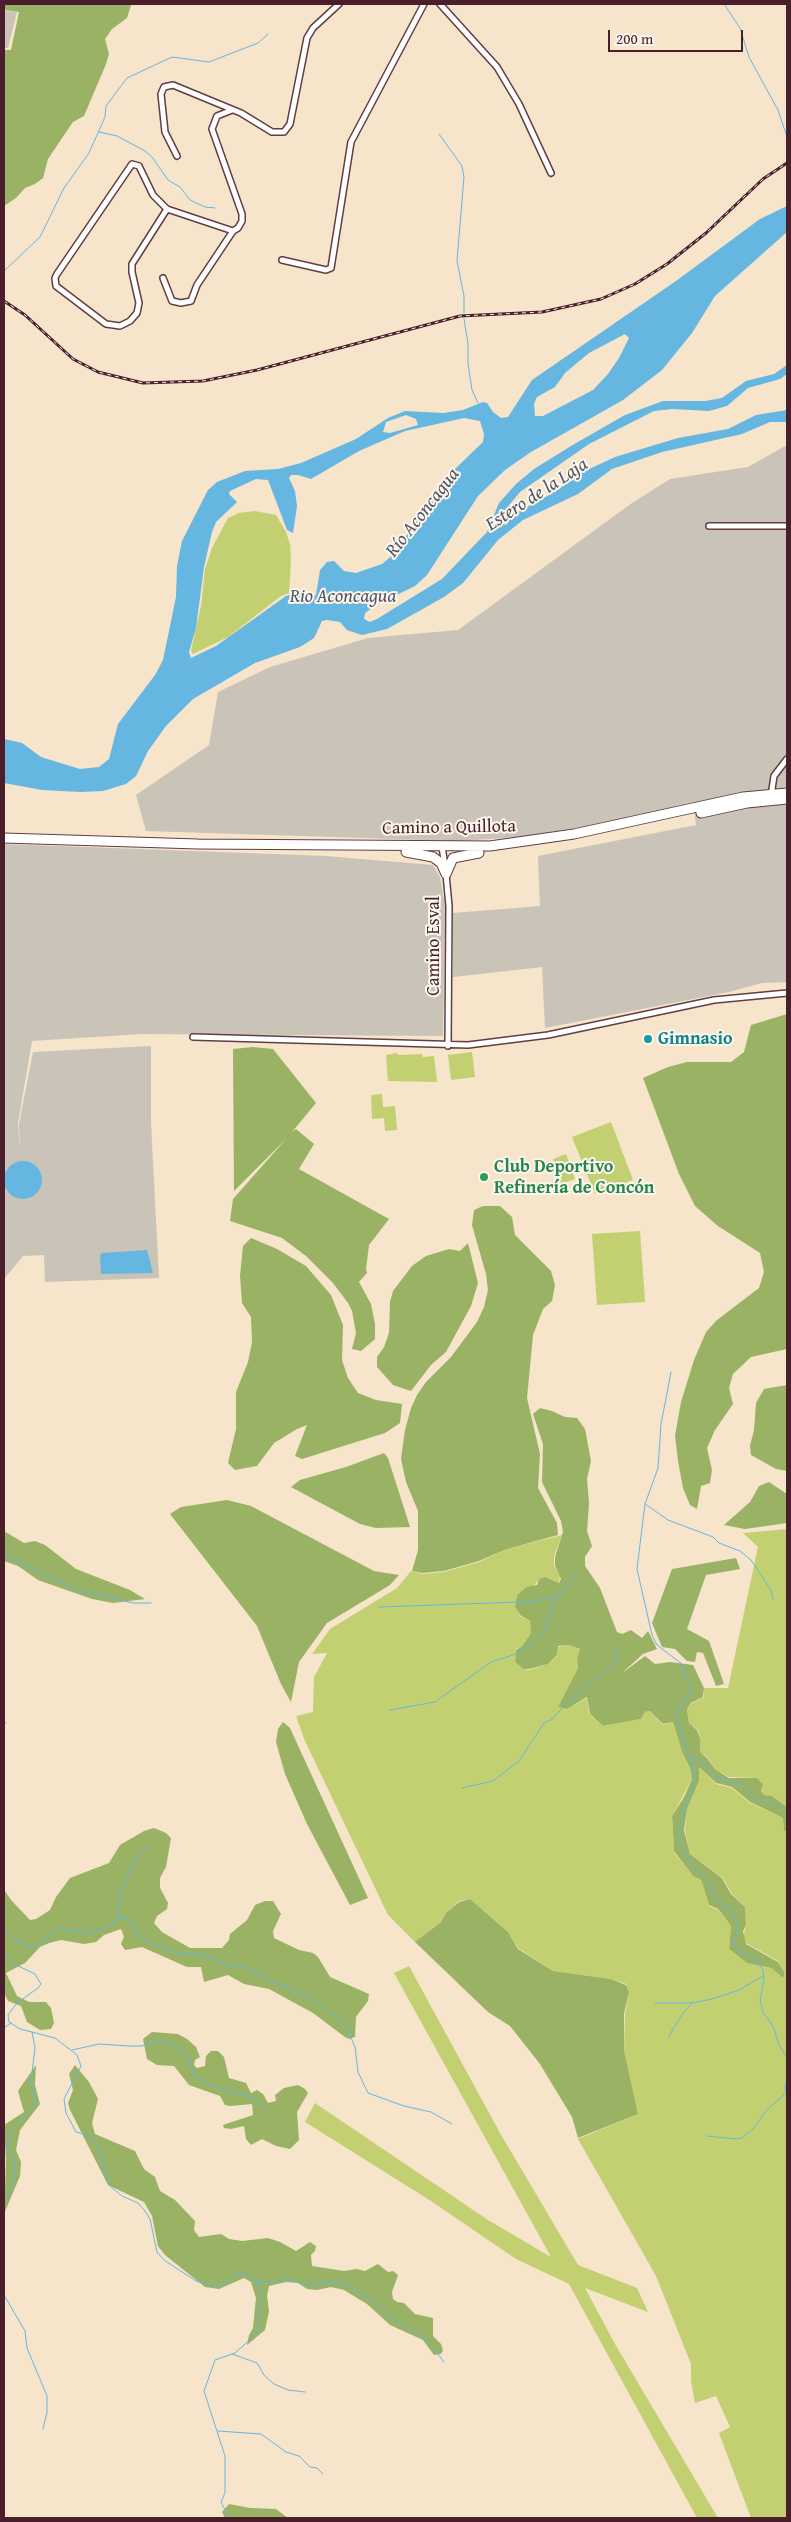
<!DOCTYPE html>
<html>
<head>
<meta charset="utf-8">
<style>
	body { margin:0 }
	#map { position:relative; width:791px; height:2522px; overflow:hidden; background:#f6e4cb; font-family:"Gentium Book Plus",serif }
	canvas { display:block }
	.frame { position:absolute; inset:0; border:5px solid #4a1f2b; pointer-events:none }
	.scale { position:absolute; left:608px; top:30px; width:135px; height:22px; box-sizing:border-box; border:2px solid #4a1f2b; border-top:0; padding-left:6px; font-size:15px; line-height:18px; white-space:nowrap; color:#4a1f2b; -webkit-text-stroke:4px #fbf7ec; paint-order:stroke }
</style>
</head>
<body>
<div id="map">
<canvas width="791" height="2522"></canvas>
<div class="frame"></div>
<div class="scale">200 m</div>
</div>
<script>
const ctx = document.querySelector('canvas').getContext('2d');
ctx.lineJoin = 'round';
function paint(path, color) { ctx.fillStyle = color; ctx.fill(path, 'evenodd'); }
const toPath = rows => new Path2D(rows.map(r => 'M' + r).join(''));
function stroke(path, color, width, dash) { ctx.strokeStyle = color; ctx.lineWidth = width; ctx.lineCap = dash ? 'butt' : 'round'; ctx.setLineDash(dash || []); ctx.stroke(path); }
function write(font, color, halo, rows, align = 'center') {
  ctx.font = font + ' "Gentium Book Plus",serif'; ctx.lineWidth = 4; ctx.setLineDash([]); ctx.textBaseline = 'middle'; ctx.strokeStyle = halo; ctx.fillStyle = color; for (const [text, x, y, turn = 0] of rows) {
    ctx.save(); ctx.translate(x, y); ctx.rotate((+turn || 0) * Math.PI / 180); ctx.textAlign = isNaN(turn) ? turn : align; if (halo) ctx.strokeText(text, 0, 0); ctx.fillText(text, 0, 0); ctx.restore();
  }
}
const industrial = toPath([
	[4,11,17,12,8,48,4,48],
	[787,445,787,982,762,983,729,992,545,1028,542,967,453,977,453,913,540,906,538,856,696,825,693,802,628,819,522,837,457,841,146,831,136,795,209,745,218,692,270,667,368,638,458,630,632,503,670,479,748,467],
	[4,844,326,856,433,865,440,877,445,906,443,1036,142,1034,32,1041,18,1123,20,1151,19,1124,33,1052,151,1046,151,1123,159,1278,45,1282,44,1255,23,1256,4,1279]
]);
const green = toPath([
	[255,511,276,515,286,532,290,544,291,559,289,593,281,596,228,637,193,654,191,651,201,606,205,569,212,548,228,518,239,513],
	[472,1052,475,1077,451,1080,448,1055],
	[397,1053,398,1055,422,1054,423,1057,434,1056,437,1082,388,1081,386,1055],
	[382,1094,383,1107,395,1106,397,1130,385,1131,384,1118,372,1119,371,1095],
	[611,1122,633,1180,595,1194,572,1137],
	[566,1154,575,1179,561,1184,553,1159],
	[640,1231,645,1302,597,1305,592,1234],
	[787,1529,787,1807,772,1796,764,1795,761,1791,763,1784,757,1778,729,1777,715,1769,707,1757,700,1752,700,1737,698,1730,689,1723,687,1709,691,1704,704,1697,704,1688,728,1688,758,1547,743,1533],
	[562,1535,554,1556,554,1565,560,1575,559,1583,545,1577,539,1579,533,1587,526,1587,517,1595,515,1607,520,1616,530,1621,531,1633,522,1646,516,1649,515,1662,523,1669,529,1670,548,1664,557,1656,558,1647,568,1645,580,1649,577,1658,578,1668,558,1707,567,1709,587,1698,589,1714,603,1726,641,1719,645,1712,650,1711,663,1725,673,1722,682,1752,690,1768,692,1779,672,1816,674,1852,693,1876,701,1880,709,1906,718,1910,731,1926,729,1949,747,1963,771,1968,783,1978,785,1973,778,1961,746,1943,743,1937,746,1925,745,1907,732,1894,723,1878,690,1854,685,1831,687,1809,699,1781,699,1767,716,1784,732,1788,750,1803,783,1818,784,1831,787,1831,787,2518,751,2518,719,2433,730,2427,716,2396,695,2403,691,2381,691,2364,656,2276,578,2139,638,2114,624,2050,625,2015,629,1992,626,1984,611,1979,553,1971,518,1948,508,1932,470,1899,459,1901,446,1913,441,1922,415,1942,388,1915,305,1741,296,1716,313,1712,314,1677,327,1653,312,1654,330,1629,397,1588,411,1571,422,1574,444,1572,479,1562,504,1550],
	[409,1966,500,2133,578,2265,637,2288,648,2312,585,2288,615,2344,718,2518,697,2518,569,2284,516,2259,431,2201,305,2122,315,2103,488,2220,551,2257,394,1973]
]);
const forest = toPath([
	[4,4,131,5,127,18,112,29,105,39,109,54,106,64,84,116,73,122,64,135,48,159,43,178,35,184,25,188,16,198,4,206,4,50,11,50,19,12,4,10],
	[787,1014,787,1349,751,1357,733,1374,729,1388,733,1404,715,1430,707,1448,712,1470,710,1483,701,1486,697,1509,690,1505,683,1488,678,1461,675,1436,681,1402,694,1360,706,1332,717,1320,759,1288,764,1272,760,1253,718,1226,695,1206,679,1174,643,1078,668,1067,687,1062,731,1062,744,1052,751,1025],
	[253,1047,273,1049,316,1103,292,1132,296,1129,314,1144,299,1169,389,1219,369,1245,366,1269,367,1273,359,1282,371,1304,375,1324,375,1339,361,1351,352,1349,356,1333,352,1311,348,1303,333,1283,306,1256,282,1238,230,1221,233,1199,286,1139,234,1191,233,1049],
	[483,1206,500,1206,512,1217,515,1235,551,1271,555,1285,552,1301,543,1309,533,1335,527,1398,540,1454,538,1488,557,1523,558,1535,504,1550,479,1561,444,1571,422,1573,412,1571,418,1550,418,1511,406,1482,401,1459,405,1430,411,1408,417,1395,426,1382,451,1357,477,1322,484,1307,488,1290,486,1274,472,1225,474,1210],
	[251,1238,277,1249,306,1266,331,1295,343,1325,342,1360,348,1378,358,1393,376,1400,402,1404,400,1423,385,1433,302,1459,295,1456,307,1425,297,1429,274,1443,257,1466,235,1470,228,1463,236,1429,236,1392,248,1362,252,1342,251,1317,242,1303,240,1276,243,1246],
	[468,1243,478,1283,471,1306,446,1352,431,1365,411,1391,393,1385,377,1367,377,1357,384,1347,389,1333,390,1302,393,1291,412,1266,426,1256,449,1249,460,1251],
	[787,1385,787,1471,776,1469,751,1455,750,1446,754,1430,756,1403,764,1389],
	[540,1408,552,1411,565,1417,577,1418,585,1429,591,1461,587,1479,589,1503,587,1531,592,1546,585,1557,585,1566,600,1588,617,1632,622,1634,631,1630,642,1638,648,1631,657,1649,643,1654,621,1674,645,1656,655,1664,670,1662,693,1665,704,1688,703,1697,691,1703,687,1709,689,1723,697,1730,700,1738,700,1752,707,1758,715,1769,729,1778,757,1778,763,1784,761,1791,764,1795,772,1796,787,1807,787,1831,784,1831,783,1818,750,1802,732,1787,716,1783,699,1767,699,1781,687,1809,684,1830,690,1854,722,1878,731,1894,745,1907,746,1925,743,1931,746,1944,778,1962,785,1973,783,1978,771,1968,747,1963,729,1949,731,1926,718,1909,709,1905,701,1880,693,1876,674,1851,672,1816,684,1797,692,1779,690,1768,682,1752,673,1722,663,1724,650,1711,645,1712,641,1719,603,1726,590,1714,587,1697,567,1709,558,1707,578,1668,577,1658,580,1649,569,1645,558,1646,557,1655,548,1664,529,1669,523,1669,515,1662,516,1650,522,1646,531,1633,530,1621,520,1615,515,1607,517,1595,526,1587,537,1585,539,1579,545,1577,559,1583,561,1579,555,1565,555,1557,563,1532,561,1521,542,1482,543,1444,533,1414],
	[384,1453,388,1458,410,1527,376,1528,360,1524,291,1487,300,1480,346,1467],
	[769,1482,787,1494,787,1523,745,1529,724,1525,750,1502,759,1486],
	[227,1500,251,1506,374,1571,399,1575,390,1585,327,1623,299,1662,291,1702,281,1684,257,1626,170,1514,181,1507],
	[4,1531,24,1543,35,1541,45,1545,76,1569,130,1590,145,1599,113,1603,92,1599,38,1580,18,1566,4,1561],
	[736,1558,740,1569,706,1575,687,1629,709,1641,724,1684,716,1686,703,1653,697,1652,695,1662,687,1661,675,1649,662,1647,652,1623,672,1569],
	[283,1722,290,1728,368,1898,350,1905,307,1824,285,1774,276,1742,278,1729],
	[154,1828,166,1833,171,1838,166,1867,160,1878,160,1888,168,1903,167,1909,157,1916,154,1923,162,1932,190,1948,222,1948,229,1940,230,1934,247,1920,255,1905,265,1901,273,1901,281,1914,273,1931,274,1938,299,1950,313,1953,318,1957,330,1977,369,1994,368,2001,356,2017,355,2037,349,2039,345,2037,313,2013,269,1989,244,1984,228,1975,204,1982,201,1967,187,1967,142,1947,125,1950,121,1944,124,1937,121,1929,104,1935,96,1942,84,1944,61,1940,49,1943,40,1947,25,1963,6,1973,17,1996,29,2002,46,2002,51,2008,54,2023,51,2029,40,2030,27,2022,21,2006,8,2001,4,1993,4,1881,5,1891,11,1900,30,1920,36,1919,50,1910,56,1897,70,1878,109,1863,120,1845,144,1831],
	[470,1899,508,1932,518,1949,553,1971,611,1979,626,1985,629,1992,624,2014,624,2050,638,2114,578,2138,572,2117,540,2064,510,2026,488,2012,415,1942,441,1922,446,1913,459,1902],
	[152,2032,178,2034,187,2039,196,2047,200,2057,195,2060,194,2065,197,2068,205,2066,206,2056,211,2051,218,2051,224,2057,229,2078,246,2083,251,2093,257,2090,263,2094,268,2103,276,2101,275,2095,284,2088,298,2085,305,2089,308,2093,297,2112,299,2140,290,2149,276,2146,262,2139,251,2145,246,2139,244,2126,231,2129,224,2128,223,2125,253,2115,252,2104,230,2106,225,2105,220,2096,189,2085,174,2066,157,2065,147,2059,143,2039],
	[36,2065,35,2085,40,2104,20,2130,16,2150,21,2162,20,2176,4,2214,6,2161,4,2125,24,2112,18,2091],
	[75,2065,89,2082,98,2099,92,2123,95,2134,135,2151,144,2169,155,2177,160,2191,175,2200,195,2221,194,2230,199,2237,221,2234,229,2239,242,2241,268,2238,280,2242,296,2251,310,2242,316,2246,315,2251,311,2255,312,2266,344,2271,356,2269,365,2271,378,2264,388,2272,393,2271,398,2275,392,2292,393,2299,397,2302,404,2303,415,2314,433,2318,433,2336,441,2344,443,2350,441,2354,434,2355,423,2340,390,2325,367,2304,344,2290,331,2287,317,2290,307,2289,298,2283,286,2282,269,2286,267,2296,269,2311,265,2330,247,2345,249,2335,253,2328,256,2298,251,2282,244,2278,219,2289,205,2287,165,2255,158,2246,152,2216,144,2202,108,2185,70,2110,68,2103,73,2090,69,2074],
	[229,2504,250,2508,276,2509,288,2518,225,2518,222,2512]
]);
const water = toPath([
	[787,206,787,232,715,296,692,333,662,370,623,400,531,452,505,470,478,496,427,575,415,586,376,605,365,613,364,619,370,622,377,619,442,579,487,532,499,503,516,484,534,469,571,446,625,415,663,401,705,401,722,398,746,381,774,374,787,365,787,374,780,379,748,388,727,406,709,411,672,409,654,411,589,444,520,492,505,510,502,523,506,525,514,514,553,493,585,471,615,457,678,438,728,429,756,415,787,410,787,422,770,422,742,434,662,452,612,469,578,494,523,520,498,540,463,583,444,597,387,629,362,635,347,630,340,622,327,620,322,621,314,638,300,647,255,663,193,699,166,726,148,751,136,776,126,784,103,791,81,792,42,790,4,783,4,739,22,743,41,757,80,769,99,767,109,759,118,724,155,675,163,660,176,597,177,566,182,541,208,490,217,482,245,471,278,469,301,463,356,439,388,418,405,411,443,413,463,410,483,402,487,403,493,412,501,418,508,417,532,380,676,281,760,219],
	[625,334,629,338,619,358,608,374,593,390,543,416,535,416,534,404,537,397,555,387,565,373,589,353],
	[406,415,416,419,418,425,390,433,383,432,386,422],
	[464,418,480,421,484,434,483,442,455,469,437,491,394,554,382,564,356,573,344,571,334,561,327,562,320,570,316,595,309,597,299,593,286,596,216,646,191,658,189,652,196,628,204,567,212,532,216,522,237,502,229,494,230,491,256,479,268,480,287,530,293,533,297,506,295,491,289,478,291,475,298,475,311,479,359,451,405,431],
	'4 1180a19 19 0 1 1 38 0a19 19 0 1 1-38 0Z',
	[147,1250,153,1273,101,1274,100,1255,102,1253]
]);
const stream = toPath([
	[724,4,740,28,749,57,778,110,787,137],
	[99,132,117,136,145,151,152,157,168,180,180,187,190,200,205,207,215,208],
	[439,134,462,166,464,177,457,261,464,296,464,313],
	[4,271,40,237,64,188,89,153,105,117,106,106,127,78,172,57,209,62,258,43,268,34],
	[464,319,468,343,468,364,472,390,478,403],
	[671,1372,661,1424,658,1468,645,1504,637,1569,652,1635,657,1645,682,1664,685,1677,691,1684,690,1694,678,1708,676,1715,694,1773,692,1789,684,1809,679,1841,693,1866,709,1881,716,1899,733,1913,737,1924,735,1946,740,1952,747,1954,757,1961,763,1970,764,1979,760,2000,763,2012,773,2026,779,2045,787,2057],
	[645,1504,668,1520,713,1537,719,1543,740,1551,751,1560,771,1590,773,1599],
	[4,1555,74,1589,133,1603,151,1603],
	[379,1607,520,1602,541,1600,562,1593],
	[390,1710,435,1702,491,1662,516,1654,534,1642,545,1631,553,1604,578,1571],
	[4,1721,6,1723],
	[691,1757,704,1763,715,1777,740,1784,758,1800,776,1804,787,1812],
	[462,1788,493,1781,519,1761,544,1723,551,1720,570,1700,617,1661,618,1649],
	[118,1920,118,1905,122,1889,137,1857,149,1845],
	[4,1931,28,1948,36,1946,58,1929,89,1933,104,1928,120,1919,127,1918,132,1922,137,1933,145,1940,174,1952,206,1956,225,1964,252,1969,268,1980,301,1993,320,2004,345,2024,355,2047,358,2072,368,2093,404,2106,431,2112,452,2124],
	[4,1951,12,1963,35,1974,41,1984,38,1988,17,2003,8,2015,9,2022,20,2029,55,2038,77,2055,81,2066,64,2099,66,2113,76,2132,89,2135,99,2148,110,2186,122,2196,138,2203,145,2211,150,2219,157,2252,164,2260,196,2281,210,2285,220,2285,228,2282,233,2275,246,2274,255,2280,261,2289,258,2329,254,2336,235,2353,215,2360,204,2391,225,2456,225,2493,221,2502,229,2518],
	[655,2003,692,2003,712,1999,739,1990,763,1976],
	[4,2028,11,2023],
	[669,2036,681,2016,691,2004],
	[72,2050,99,2044,129,2046,141,2046,161,2041,170,2043,181,2050,188,2058,195,2075,208,2084,236,2094,253,2097,268,2109],
	[787,2078,785,2088,787,2097],
	[707,2136,736,2139,742,2138,754,2128,766,2111,786,2093],
	[4,2200,11,2192,16,2174,13,2157,8,2148,11,2130,36,2104,31,2081,35,2048,32,2032],
	[256,2281,272,2283,289,2279,306,2285,333,2282,350,2286,376,2304,389,2317,427,2340,444,2362],
	[4,2295,25,2331,27,2348,47,2396,47,2412,43,2429],
	[787,2297,787,2296],
	[232,2354,257,2363,264,2375,274,2384,288,2390,305,2392],
	[218,2431,261,2434,286,2452,299,2456,310,2467,317,2468,323,2474]
]);
const minor = toPath([
	[440,4,497,67,519,104,551,173],
	[177,156,165,132,161,94,164,87,173,85,241,113,272,132,284,132,290,124,307,38,313,28,339,4],
	[167,209,132,264,132,272,139,303,137,313,130,321,120,326,106,324,56,286,55,278,57,274,132,164,139,166,153,195,167,209,233,231,238,228,242,221,242,214,212,129,217,116,232,110],
	[282,260,326,270,331,268,351,142,424,4],
	[163,278,172,301,181,303,191,301,197,285,233,231],
	[709,526,787,526],
	[771,796,774,776,787,759],
	[442,847,445,865],
	[446,874,449,906,448,1046],
	[193,1037,468,1045,548,1035,714,1000,787,993]
]);
const primary = toPath([
	[701,813,747,803,787,799],
	[4,838,198,844,490,846,574,834,743,797,787,793],
	[406,852,433,857,441,863,446,874],
	[446,874,453,858,479,853]
]);
const rail = toPath([
	[4,301,25,315,73,359,98,372,143,383,203,381,257,370,460,316,542,312,601,299,635,284,667,264,706,233,763,179,787,163]
]);
const markers = [
	[648,1039,5,"#0f9aa8"],
	[484,1177,5,"#2e9e5b"]
];
const streetNames = [
	["Camino a Quillota",449,828,-1],
	["Camino Esval",434,946,-90]
];
const cultureNames = [
	["Gimnasio",658,1039]
];
const leisureNames = [
	["Club Deportivo",494,1167],
	["Refinería de Concón",494,1188]
];
const waterNames = [
	["Estero de la Laja",537,495,-33],
	["Río Aconcagua",423,513,-52],
	["Rio Aconcagua",343,597]
];
paint(industrial, '#cac3b8');
paint(green, '#c3d072');
paint(forest, '#9ab264');
paint(water, '#65b6e0');
stroke(stream, '#65b6e0', 1);
stroke(minor, '#643d43', 8);
stroke(primary, '#643d43', 11);
stroke(minor, '#fff', 5);
stroke(primary, '#fff', 9);
stroke(rail, '#4a1f2b', 3);
stroke(rail, '#fbf7ec', 1, [4]);
for (const [x, y, r, color] of markers) { const dot = new Path2D(); dot.arc(x, y, r, 0, 2 * Math.PI); ctx.fillStyle = color; ctx.fill(dot); stroke(dot, '#fbf7ec', 2); }
write('18px', '#4a1f2b', '#fbf7ec', streetNames);
write('bold 18px', '#0d838f', '#fbf7ec', cultureNames, 'left');
write('bold 18px', '#27864d', '#fbf7ec', leisureNames, 'left');
write('italic 19px', '#53546a', '#fbf7ec', waterNames);
</script>
</body>
</html>
